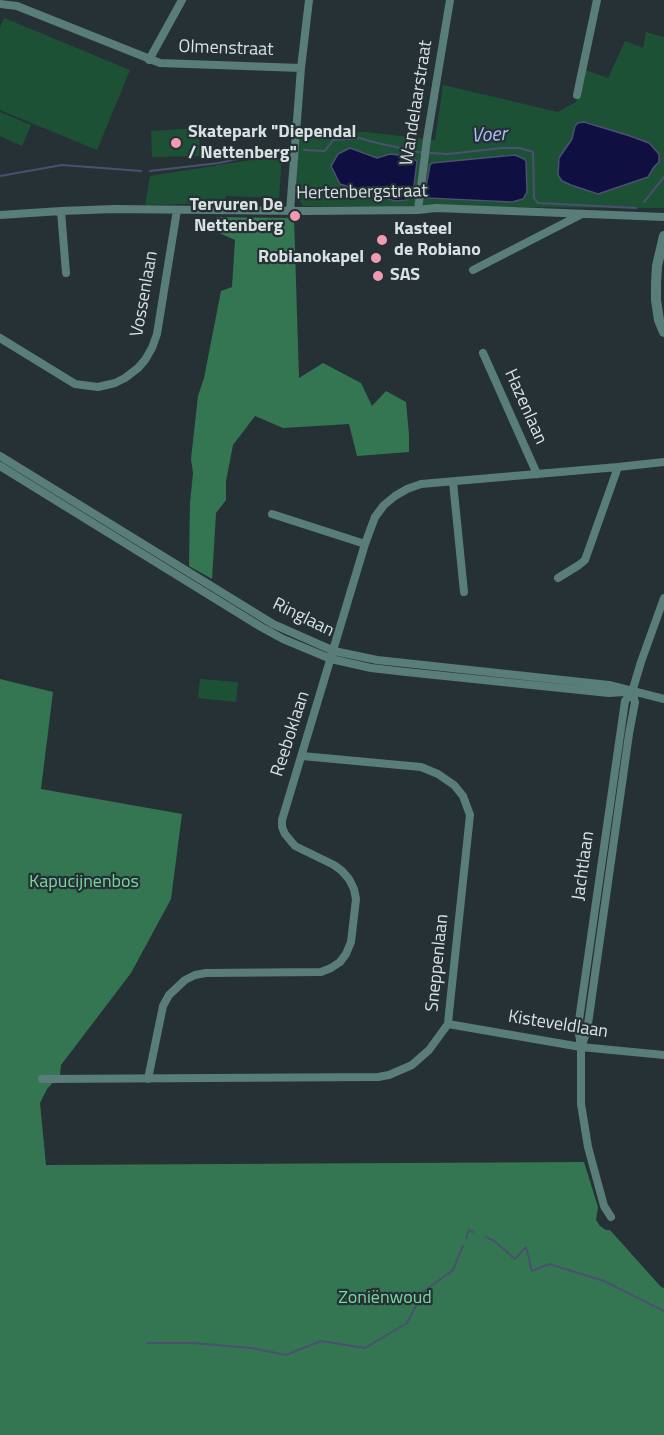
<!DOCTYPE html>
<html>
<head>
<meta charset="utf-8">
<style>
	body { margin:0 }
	canvas { display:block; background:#253134 }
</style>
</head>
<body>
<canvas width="664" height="1435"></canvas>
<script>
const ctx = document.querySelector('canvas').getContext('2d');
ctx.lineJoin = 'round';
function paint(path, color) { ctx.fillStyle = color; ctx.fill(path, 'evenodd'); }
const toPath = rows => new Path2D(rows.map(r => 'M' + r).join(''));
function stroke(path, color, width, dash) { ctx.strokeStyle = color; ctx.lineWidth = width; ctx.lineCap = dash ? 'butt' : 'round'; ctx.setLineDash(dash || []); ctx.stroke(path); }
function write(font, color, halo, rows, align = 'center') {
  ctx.font = font + ' "Titillium Web",sans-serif'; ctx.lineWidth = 4.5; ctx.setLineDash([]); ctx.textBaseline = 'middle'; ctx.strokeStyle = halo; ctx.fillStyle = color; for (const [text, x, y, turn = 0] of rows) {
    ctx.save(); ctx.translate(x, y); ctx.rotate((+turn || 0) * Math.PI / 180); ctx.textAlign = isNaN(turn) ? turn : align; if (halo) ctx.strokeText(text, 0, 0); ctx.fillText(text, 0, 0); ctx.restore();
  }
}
const green = toPath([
	[4,18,130,70,97,150,0,110,0,28],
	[646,32,664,37,664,208,303,206,294,192,301,132,366,132,435,140,443,85,558,112,576,102,583,69,608,78,625,41,643,48],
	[588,122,598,127,630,136,659,162,654,167,650,175,645,178,598,194,571,185,558,175,559,158,572,139,574,129],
	[364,152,377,158,390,154,407,156,417,161,413,193,411,196,395,201,340,184],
	[515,155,524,159,526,161,527,192,511,202,429,199,426,198,425,192,432,163],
	[0,112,31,125,22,146,0,136],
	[199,128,200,156,152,157,151,131],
	[282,155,279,198,226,196,225,203,145,205,150,176],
	[200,679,238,682,236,702,198,698]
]);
const forest = toPath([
	[216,217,294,218,299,378,323,363,361,383,372,406,386,391,406,402,409,435,409,452,357,456,349,424,283,428,255,416,233,445,226,481,226,500,216,513,212,579,189,566,190,503,193,473,191,459,198,396,204,378,221,291,232,287,235,240,217,232],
	[0,679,53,692,41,789,182,814,171,899,131,973,61,1065,60,1075,47,1089,40,1103,46,1165,584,1162,598,1207,596,1220,600,1226,606,1230,610,1230,661,1287,664,1288,664,1435,0,1435]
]);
const water = toPath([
	[584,122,630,136,649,143,659,154,659,162,654,167,648,177,598,194,571,185,562,181,558,175,559,158,572,139,575,126,578,123,584,122],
	[350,148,377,158,390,154,407,156,417,161,413,193,411,196,406,200,395,201,340,184,331,166,338,154,350,148],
	[515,155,524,159,526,161,527,192,523,199,512,202,426,198,425,193,430,165,432,163,515,155]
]);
const stream = toPath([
	[304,150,325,151,333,140,360,138,373,142,423,153],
	[429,153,448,154,502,148,520,148,533,152,534,198,538,203,636,208],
	[150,171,219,163,273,151],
	[0,176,62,165,141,171],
	[644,202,664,177],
	[485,1237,493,1240,515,1259,526,1247,532,1271,549,1264,604,1281,664,1311],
	[466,1238,469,1230,473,1232],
	[147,1343,193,1343,251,1348,286,1355,321,1341,365,1348,407,1323,423,1292,453,1270,463,1246]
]);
const minor = toPath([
	[0,4,17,6,160,63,301,68],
	[149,60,182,0],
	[577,95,597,0],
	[418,210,427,139,450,0],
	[61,211,66,273],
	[290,211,301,68,309,0],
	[0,215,61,211,114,209,306,211,418,210,436,208,664,217],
	[473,270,582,214],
	[0,338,75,384,98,387,115,383,125,378,138,368,145,360,152,348,157,334,177,210],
	[483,353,537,474],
	[0,456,273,624,334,651,377,660,609,685,664,699],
	[0,466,261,627,283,639,331,659,371,668,406,672,609,693,626,692],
	[453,482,464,592],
	[272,514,365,544],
	[558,578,579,565,585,560,618,467],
	[448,1024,581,1047,664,1055],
	[582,1044,587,1031,629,734,635,702,632,692],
	[42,1079,378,1077,389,1075,412,1065,429,1050,448,1024,449,1013,470,815,463,796,454,785,438,774,421,767,302,756],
	[148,1079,163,1006,169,995,185,980,195,975,206,973,321,972,331,968,340,962,346,954,351,942,356,899,354,889,349,879,342,871,334,865,295,846,285,834,282,827,282,820,365,544,375,517,384,505,395,496,407,489,421,484,618,467,664,462],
	[611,1217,604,1206,588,1147,581,1104,581,1047,578,1027,625,701,632,692,641,662,664,598]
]);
const tertiary = toPath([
	[664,236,657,266,656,283,656,300,659,320,664,332]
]);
const markers = [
	[176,143,6,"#f19ab1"],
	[295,216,6,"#f19ab1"],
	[382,240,6,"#f19ab1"],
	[376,258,6,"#f19ab1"],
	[378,276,6,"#f19ab1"]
];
const streetNames = [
	["Olmenstraat",226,49,2],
	["Wandelaarstraat",417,103,-81],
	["Hertenbergstraat",362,193,-1],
	["Vossenlaan",145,294,-80],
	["Hazenlaan",525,407,66],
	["Ringlaan",303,618,26],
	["Reeboklaan",291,734,-72],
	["Jachtlaan",584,866,-82],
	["Sneppenlaan",438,963,-84],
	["Kisteveldlaan",558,1025,9]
];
const poiNames = [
	["Skatepark \"Diependal",188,133],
	["/ Nettenberg\"",188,154],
	["Tervuren De",283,206,"right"],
	["Nettenberg",283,227,"right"],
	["Kasteel",394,230],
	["de Robiano",394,251],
	["Robianokapel",364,258,"right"],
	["SAS",390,276]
];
const parkNames = [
	["Kapucijnenbos",84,883],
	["Zoniënwoud",385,1299]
];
const waterNames = [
	["Voer",489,136,-3]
];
paint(green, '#1d5135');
paint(forest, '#347651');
paint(water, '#0f1041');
stroke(water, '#4c4f72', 1.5);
stroke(stream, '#4c4f72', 2);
stroke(minor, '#597d78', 8);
stroke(tertiary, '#597d78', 10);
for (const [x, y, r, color] of markers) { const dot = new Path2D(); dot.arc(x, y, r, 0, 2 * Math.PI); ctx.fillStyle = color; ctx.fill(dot); stroke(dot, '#253134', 2); }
write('18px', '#d9e1e3', '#253134', streetNames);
write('bold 18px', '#d9e1e3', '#253134', poiNames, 'left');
write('18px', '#78d7a0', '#253134', parkNames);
write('italic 20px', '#adbbfe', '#253134', waterNames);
</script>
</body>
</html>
